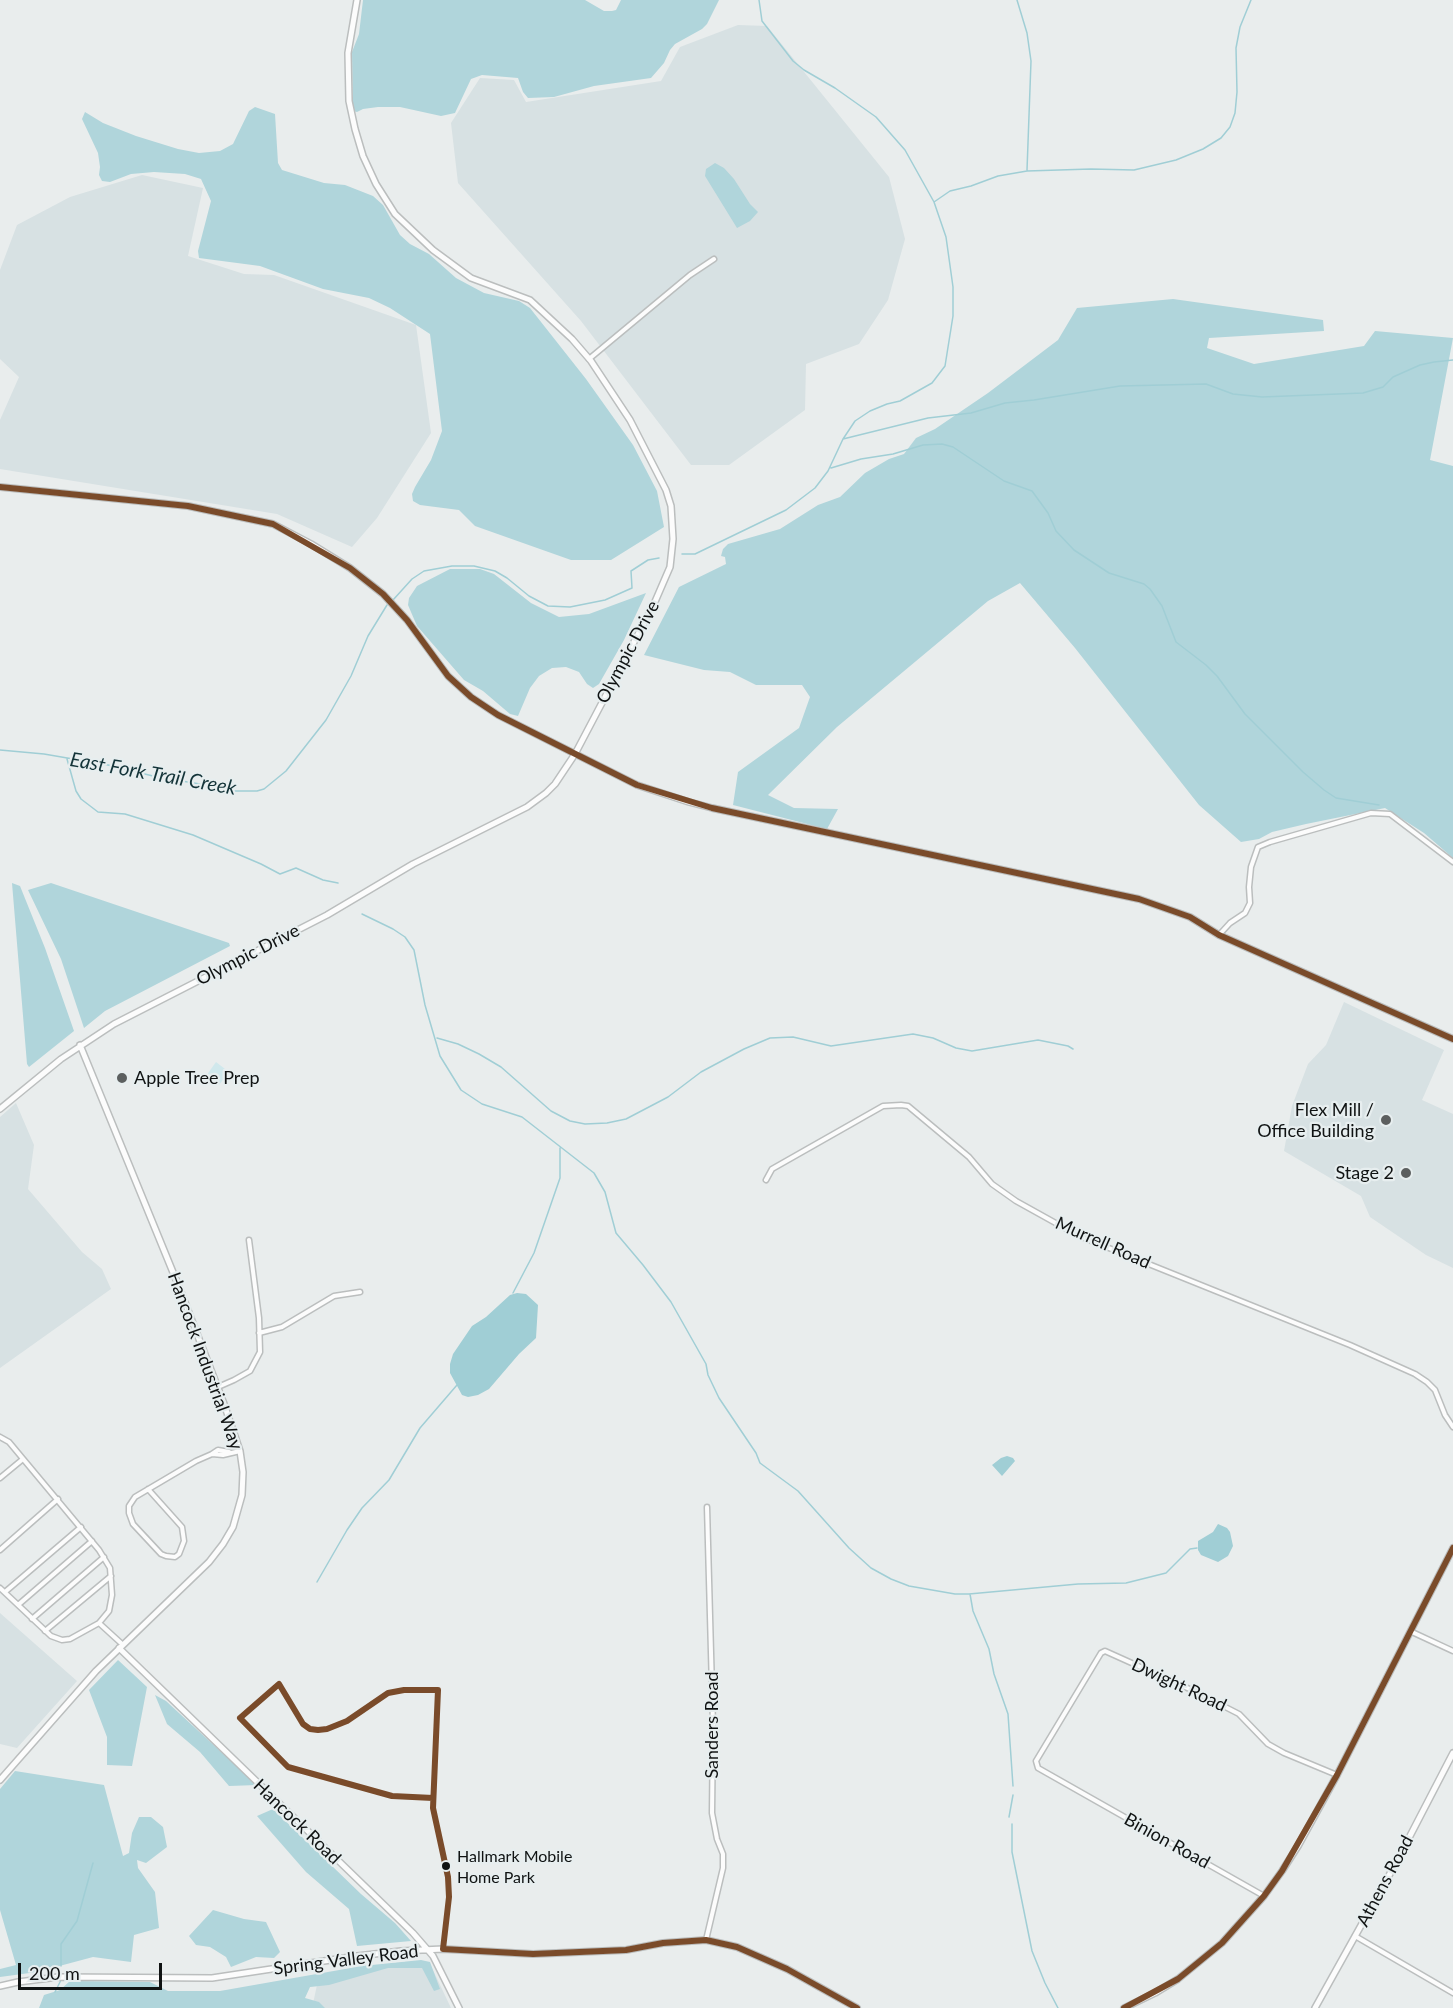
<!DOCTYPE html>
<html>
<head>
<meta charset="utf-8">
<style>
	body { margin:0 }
	#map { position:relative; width:1453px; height:2008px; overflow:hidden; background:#e9eded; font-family:Lato,sans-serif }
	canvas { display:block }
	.scale { position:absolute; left:18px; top:1963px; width:144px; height:27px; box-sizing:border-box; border:3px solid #101313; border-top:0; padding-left:8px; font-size:18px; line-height:21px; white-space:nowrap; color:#101313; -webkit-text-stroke:4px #e7eeef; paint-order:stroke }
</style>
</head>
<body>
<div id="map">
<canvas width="1453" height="2008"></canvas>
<div class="scale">200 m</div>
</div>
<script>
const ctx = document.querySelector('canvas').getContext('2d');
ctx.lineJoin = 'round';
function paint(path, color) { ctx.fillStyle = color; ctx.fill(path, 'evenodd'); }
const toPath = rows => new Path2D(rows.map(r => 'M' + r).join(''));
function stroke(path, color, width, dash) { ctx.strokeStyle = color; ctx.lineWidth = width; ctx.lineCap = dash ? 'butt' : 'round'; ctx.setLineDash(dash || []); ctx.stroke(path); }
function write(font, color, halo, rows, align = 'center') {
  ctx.font = font + ' Lato,sans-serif'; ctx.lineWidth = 4.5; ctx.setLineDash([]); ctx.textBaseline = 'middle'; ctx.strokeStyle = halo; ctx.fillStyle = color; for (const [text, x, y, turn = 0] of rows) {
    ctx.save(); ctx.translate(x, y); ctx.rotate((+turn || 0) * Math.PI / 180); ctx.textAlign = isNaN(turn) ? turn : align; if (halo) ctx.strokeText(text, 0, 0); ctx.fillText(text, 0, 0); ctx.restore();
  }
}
const built = toPath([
	[738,25,767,26,889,177,905,239,888,300,859,344,806,364,805,410,729,465,691,465,581,321,458,183,451,123,480,78,514,80,526,102,661,81,680,47],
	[142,175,203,188,188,256,244,274,274,275,416,325,431,433,377,518,352,547,277,514,0,469,0,420,19,377,0,359,0,270,17,225,70,197],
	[1344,1002,1444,1050,1422,1100,1453,1114,1453,1268,1426,1255,1370,1217,1361,1196,1284,1151,1292,1106,1308,1064,1326,1045],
	[16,1103,34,1145,28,1189,82,1252,102,1269,111,1289,0,1368,0,1117],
	[0,1613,77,1681,17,1748,0,1744],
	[378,1966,431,1966,451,2008,312,2008,319,1976]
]);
const green = toPath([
	[216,1062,229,1072,219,1085,206,1076]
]);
const forest = toPath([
	[363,0,585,0,604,11,612,11,616,10,621,0,719,0,707,24,702,29,675,44,670,50,664,63,651,78,594,86,554,97,528,98,523,92,518,78,482,75,471,79,455,113,441,116,400,107,378,107,363,109,357,112,353,111,352,52,359,34],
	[255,107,275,114,278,163,282,170,324,183,345,185,373,196,383,205,400,235,410,244,429,254,456,278,484,293,519,301,530,308,586,379,633,445,657,491,664,527,611,560,571,560,475,526,459,510,420,505,413,501,412,494,415,487,431,460,442,431,430,334,390,308,369,298,323,289,260,266,199,258,198,251,211,201,201,179,185,174,154,172,131,174,110,182,102,181,99,175,100,167,98,153,82,119,85,112,103,123,136,136,178,149,199,153,220,151,233,144,249,111],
	[715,163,724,168,734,179,750,204,758,212,750,221,737,228,705,176,706,169],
	[1173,299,1323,320,1324,331,1209,338,1207,348,1254,364,1364,346,1375,331,1453,338,1430,460,1453,466,1453,858,1424,833,1385,808,1306,824,1272,832,1259,839,1241,842,1199,805,1075,648,1020,583,988,601,837,727,768,795,794,808,838,809,827,829,733,805,738,772,799,728,810,697,802,685,756,685,730,672,704,670,644,655,679,587,726,564,725,557,721,556,723,549,728,544,780,529,818,505,840,497,865,473,889,459,904,454,916,438,935,429,988,393,1058,340,1077,308],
	[450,569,480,569,494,574,531,603,559,617,589,614,646,593,624,640,599,684,593,688,587,684,579,672,566,667,552,668,539,676,530,688,518,716,510,714,483,691,464,680,417,626,408,605,409,598,417,586],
	[12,883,20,886,45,948,74,1031,29,1067,27,1064],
	[51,883,229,943,230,946,105,1011,84,1028,61,959,28,890],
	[118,1660,147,1687,132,1766,107,1765,107,1737,89,1690],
	[155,1695,166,1701,257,1785,229,1786,200,1752,167,1724],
	[15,1771,104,1785,123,1856,129,1853,132,1833,139,1817,151,1817,163,1827,167,1847,146,1863,137,1860,138,1868,155,1892,159,1928,134,1935,131,1962,93,1957,37,1972,0,1977,0,1969,16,1965,0,1910,0,1789],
	[273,1809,361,1894,395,1923,411,1941,357,1946,349,1909,306,1872,257,1816],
	[213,1910,244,1919,266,1922,280,1952,274,1958,256,1957,231,1967,226,1957,210,1947,196,1945,189,1936],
	[421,1960,430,1962,440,1989,434,1991,422,1968,388,1968,329,1985,310,1987,305,1998,319,2002,325,2008,39,2008,44,1995,60,1990,70,1981,150,1982,168,1991,220,1991,362,1966]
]);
const water = toPath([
	[517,1293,526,1294,538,1305,536,1338,519,1354,489,1389,478,1395,468,1397,462,1395,450,1373,450,1364,453,1354,472,1326,486,1317,510,1295],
	[1007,1456,1013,1458,1015,1461,1002,1476,992,1465,1001,1458],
	[1218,1524,1227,1528,1230,1532,1233,1546,1228,1556,1218,1562,1201,1555,1198,1550,1198,1541,1213,1532]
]);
const stream = toPath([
	[1017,0,1027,33,1031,61,1027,170],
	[934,202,950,191,971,186,998,176,1027,171,1091,169,1134,170,1176,160,1203,149,1221,138,1230,127,1235,113,1237,92,1236,48,1240,27,1251,0],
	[843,439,928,418,971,413,1005,403,1034,400,1120,386,1206,384,1233,394,1262,397,1363,393,1383,387,1393,377,1420,365,1434,362,1453,360],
	[831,468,861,459,893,454,923,445,942,444,953,447,1004,481,1032,491,1048,513,1056,531,1074,550,1109,573,1144,584,1150,589,1162,606,1176,642,1206,665,1217,676,1245,714,1303,772,1324,790,1336,798,1379,805],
	[682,554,695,554,786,510,815,488,828,471,843,439,855,421,870,411,887,404,900,401,932,383,945,366,953,316,953,287,946,237,934,202,905,150,876,117,835,88,804,70,793,61,762,21,759,0],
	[393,600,412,579,424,571,452,566,474,566,495,571,507,578,529,596,548,606,570,607,605,600,632,588,631,571,648,560,659,558],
	[0,750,44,754,108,765,157,777,200,784,228,791,257,791,264,789,286,771,326,720,351,676,368,636,387,605],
	[67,759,76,791,81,799,98,812,125,814,193,835,261,864,280,874,296,868,323,880,338,883],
	[362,914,393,929,405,937,414,950,425,1005,440,1056,461,1090,482,1104,522,1117,594,1173,605,1192,616,1233,643,1265,671,1302,706,1364,708,1375,719,1398,756,1453,760,1463,798,1491,849,1548,871,1568,891,1579,909,1586,955,1594,969,1594,1078,1584,1126,1583,1166,1573,1190,1549,1197,1548],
	[437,1038,458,1044,479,1054,501,1067,551,1111,570,1121,585,1124,607,1123,626,1119,668,1097,701,1072,744,1049,770,1038,793,1037,831,1046,913,1034,933,1038,956,1048,972,1051,1038,1040,1068,1046,1073,1049],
	[513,1293,534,1253,560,1178,560,1148],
	[317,1582,347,1530,362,1508,389,1480,420,1428,457,1385],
	[970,1594,973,1611,989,1649,994,1674,1008,1714,1013,1786],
	[1009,1817,1013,1795],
	[1012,1824,1012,1852,1032,1951,1045,1983,1058,2008],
	[61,1966,61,1944,77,1921,93,1863],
	[55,1992,61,1980]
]);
const street = toPath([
	[589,359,690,275,714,259],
	[1219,935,1230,923,1245,913,1250,903,1249,887,1251,867,1258,847,1270,842,1371,813,1390,814,1453,862],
	[766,1180,772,1169,883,1106,901,1105,908,1106,969,1157,992,1184,1016,1201,1079,1236,1350,1345,1415,1374,1427,1382,1435,1390,1445,1415,1453,1427],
	[259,1333,282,1327,334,1296,360,1292],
	[218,1387,234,1380,250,1371,260,1352,259,1318,249,1240],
	[0,1437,9,1442,99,1550,110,1568,112,1595,109,1611,99,1623,70,1639,62,1640,51,1636,0,1588],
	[229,1452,218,1450,212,1454,223,1455,240,1451],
	[0,1478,23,1459],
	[148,1489,182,1527,184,1541,179,1554,175,1557,166,1556,161,1554,133,1524,129,1513,129,1506,135,1497,196,1461,212,1454],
	[0,1550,58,1499],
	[5,1592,81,1527],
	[18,1605,92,1541],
	[32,1619,104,1557],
	[99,1623,122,1644],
	[45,1631,111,1576],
	[1412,1632,1453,1651],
	[1264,1896,1038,1768,1036,1761,1101,1653,1105,1651,1194,1691,1239,1714,1268,1744,1284,1753,1337,1775],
	[1355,1936,1453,1993],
	[706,1940,723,1868,723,1854,717,1839,712,1813,713,1725,707,1507]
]);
const secondary = toPath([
	[0,487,188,506,273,524,311,544,350,568,383,594,407,620,448,676,471,697,498,715,637,785,689,802,712,808,1139,899,1190,917,1219,935,1453,1039],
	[0,1109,61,1059,114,1024,327,915,413,864,527,807,546,793,555,784,575,754,654,604,670,567,673,539,671,506,666,490,630,420,591,361,572,339,530,300,471,278,433,250,395,214,376,184,363,156,355,129,349,101,348,53,357,0],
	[119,1648,413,1933,433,1956,459,2008],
	[0,1780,96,1671,209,1562,223,1544,233,1527,242,1495,243,1472,240,1451,224,1404,179,1287,80,1045],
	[0,1986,18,1982,58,1977,212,1978,357,1956,401,1951,443,1949,533,1954,580,1952,626,1950,663,1943,706,1940,737,1947,787,1969,857,2008],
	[1124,2008,1155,1993,1178,1979,1222,1943,1264,1896,1282,1871,1298,1846,1337,1775,1453,1548],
	[1315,2008,1397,1861,1453,1753]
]);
const bus1 = toPath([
	[0,487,188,506,273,524,350,568,383,594,407,620,448,676,471,697,498,715,637,785,712,808,1139,899,1190,917,1219,935,1453,1039],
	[433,1798,392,1796,288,1767,240,1718,279,1684,303,1724,310,1729,318,1730,327,1729,347,1721,388,1693,404,1690,438,1690,433,1808,448,1877,449,1897,443,1949,533,1954,626,1950,663,1943,706,1940,737,1947,787,1969,857,2008],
	[1124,2008,1178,1979,1222,1943,1264,1896,1282,1871,1337,1775,1453,1548]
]);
const markers = [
	[122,1078,6,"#5c5f5f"],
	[1386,1120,6,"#5c5f5f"],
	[1406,1173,6,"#5c5f5f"],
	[446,1866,5,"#101313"]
];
const busNames = [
	["Hallmark Mobile",457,1857],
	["Home Park",457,1878]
];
const streetNames = [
	["Olympic Drive",628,652,-62],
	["Olympic Drive",248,955,-27],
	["Murrell Road",1103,1243,24],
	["Hancock Industrial Way",205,1361,70],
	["Dwight Road",1179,1685,25],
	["Sanders Road",712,1725,-90],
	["Hancock Road",297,1822,44],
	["Binion Road",1167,1841,29],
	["Athens Road",1385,1881,-62],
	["Spring Valley Road",346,1960,-7]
];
const poiNames = [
	["Apple Tree Prep",134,1078,"left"],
	["Flex Mill /",1374,1110],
	["Office Building",1374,1131],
	["Stage 2",1394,1173]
];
const waterNames = [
	["East Fork Trail Creek",153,774,10]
];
paint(built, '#d7e1e3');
paint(green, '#d0e8ec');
paint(forest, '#b0d5db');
paint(water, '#a0ced5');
stroke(stream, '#a0ced5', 1.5);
stroke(street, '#bbbebe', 7);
stroke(secondary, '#bbbebe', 8);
stroke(street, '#fcfcfc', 4);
stroke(secondary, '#fcfcfc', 5);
stroke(bus1, '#7a4b2a', 6);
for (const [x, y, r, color] of markers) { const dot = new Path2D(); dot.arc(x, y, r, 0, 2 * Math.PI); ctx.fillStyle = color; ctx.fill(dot); stroke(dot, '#e7eeef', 2); }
write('16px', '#101313', '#e7eeef', busNames, 'left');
write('18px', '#101313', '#e7eeef', streetNames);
write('18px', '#101313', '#e7eeef', poiNames, 'right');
write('italic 20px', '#143439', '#e7eeef', waterNames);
</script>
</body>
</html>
